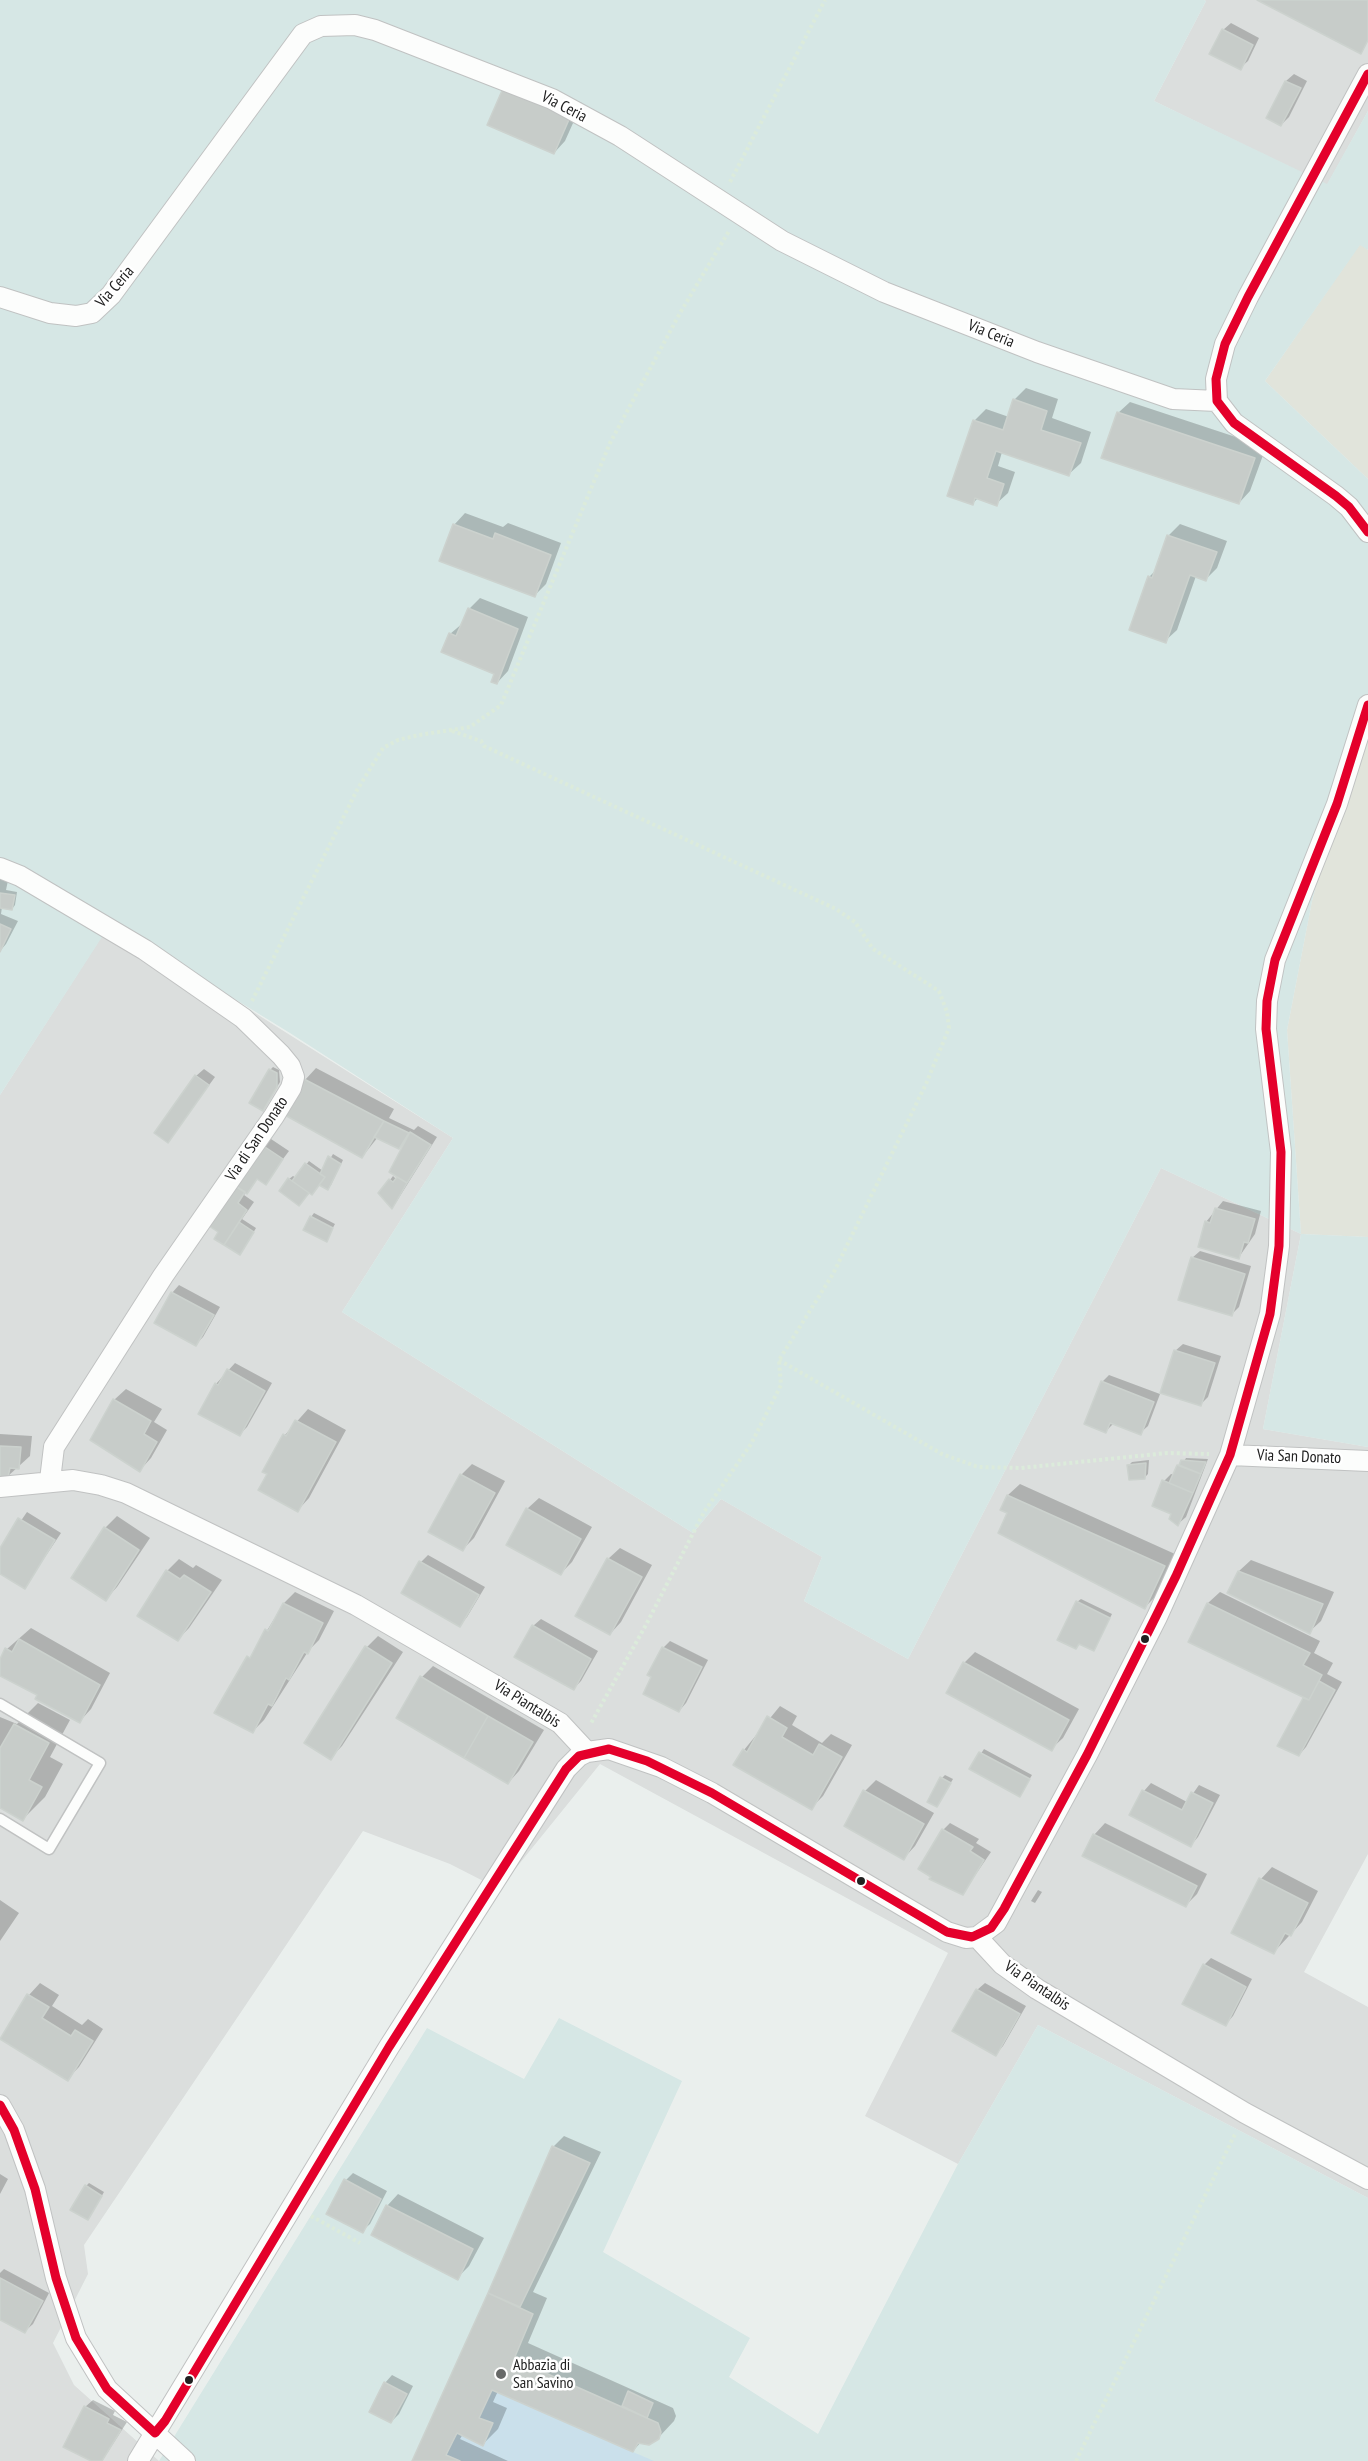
<!DOCTYPE html>
<html>
<head>
<meta charset="utf-8">
<style>
	body { margin:0 }
	canvas { display:block; background:#eaefed }
</style>
</head>
<body>
<canvas width="1368" height="2461"></canvas>
<script>
const ctx = document.querySelector('canvas').getContext('2d');
ctx.lineJoin = 'round';
function paint(path, color) { ctx.fillStyle = color; ctx.fill(path, 'evenodd'); }
const toPath = rows => new Path2D(rows.map(r => 'M' + r).join(''));
function stroke(path, color, width, dash) { ctx.strokeStyle = color; ctx.lineWidth = width; ctx.lineCap = dash ? 'butt' : 'round'; ctx.setLineDash(dash || []); ctx.stroke(path); }
function write(font, color, halo, rows, align = 'center') {
  ctx.font = font + ' "PT Sans Narrow",sans-serif'; ctx.lineWidth = 5; ctx.setLineDash([]); ctx.textBaseline = 'middle'; ctx.strokeStyle = halo; ctx.fillStyle = color; for (const [text, x, y, turn = 0] of rows) {
    ctx.save(); ctx.translate(x, y); ctx.rotate((+turn || 0) * Math.PI / 180); ctx.textAlign = isNaN(turn) ? turn : align; if (halo) ctx.strokeText(text, 0, 0); ctx.fillText(text, 0, 0); ctx.restore();
  }
}
const residential = toPath([
	[1204,0,1368,0,1368,111,1327,185,1154,101,1206,1],
	[111,922,453,1138,342,1312,693,1533,721,1499,822,1557,804,1601,908,1659,1161,1168,1301,1234,1263,1429,1368,1447,1368,1854,1304,1972,1368,2007,1368,2198,1038,2025,958,2164,865,2116,948,1953,600,1764,499,1889,450,1864,363,1831,84,2245,88,2274,53,2343,74,2385,159,2461,0,2461,0,1095]
]);
const industrial = toPath([
	[1360,244,1368,250,1368,479,1265,381],
	[1368,705,1368,1237,1301,1234,1287,1030,1312,901,1337,804]
]);
const farmland = toPath([
	[0,0,1204,0,1206,1,1154,101,1327,184,1368,111,1368,250,1360,245,1265,381,1368,479,1368,705,1337,804,1312,901,1287,1030,1301,1234,1368,1237,1368,1447,1263,1429,1301,1234,1161,1168,908,1659,804,1601,822,1557,721,1499,693,1533,342,1312,453,1138,290,1033,111,923,0,1095],
	[559,2018,682,2081,603,2252,750,2338,729,2377,818,2434,958,2164,1038,2025,1368,2198,1368,2461,159,2461,427,2028,524,2079]
]);
const grass = toPath([
	[492,2390,633,2452,654,2461,460,2461,446,2455,457,2433,483,2445,493,2424,479,2418]
]);
const shadow = toPath([
	[1231,23,1259,38,1248,61,1240,68,1223,30],
	[1294,74,1307,81,1289,117,1281,125,1268,118,1286,81],
	[517,75,582,103,565,141,554,153],
	[1026,388,1058,399,1052,418,1091,432,1081,463,1069,474,1002,452,998,466,1015,472,1008,493,996,504,978,498,973,503,974,421,986,409,1009,417,1014,400],
	[1130,402,1266,447,1250,491,1239,503,1118,413],
	[465,513,503,527,508,523,561,543,546,584,535,595,454,525],
	[1180,524,1227,541,1217,568,1206,579,1196,576,1177,630,1165,641,1149,577,1156,570,1168,536],
	[480,598,528,617,508,671,497,683,496,674,450,634,463,623,469,609],
	[0,869,10,871,6,890,17,892,15,905,12,909,2,907,1,914,18,921,6,944,0,951],
	[273,1067,279,1070,280,1082,263,1110,270,1070],
	[316,1068,394,1109,389,1118,414,1130,418,1126,437,1137,395,1204,390,1180,393,1176,397,1180,400,1177,408,1138,378,1137,362,1157,305,1080],
	[204,1069,215,1077,168,1141,196,1076],
	[268,1137,289,1151,265,1183,258,1177,244,1195,254,1202,242,1219,256,1228,243,1250,216,1238],
	[333,1154,343,1160,331,1185,328,1188,319,1183,299,1204,289,1179,293,1176,296,1178,309,1161,323,1171],
	[1223,1201,1261,1211,1255,1234,1239,1257,1206,1222],
	[314,1213,335,1224,326,1240,311,1217],
	[1200,1251,1251,1266,1239,1307,1231,1315,1192,1258],
	[179,1285,220,1307,203,1337,196,1344,172,1293],
	[1183,1344,1221,1356,1208,1397,1200,1405,1175,1351],
	[235,1363,272,1383,247,1427,239,1435,216,1384],
	[1109,1375,1160,1394,1148,1426,1140,1433,1114,1423,1106,1431,1102,1382],
	[126,1389,162,1409,154,1422,167,1430,151,1458,140,1470,114,1400],
	[308,1409,346,1430,309,1498,298,1510,264,1471,285,1435],
	[0,1434,32,1436,30,1456,8,1476,0,1475],
	[1186,1458,1208,1459,1186,1517,1178,1524,1164,1481,1171,1474,1175,1475],
	[1149,1460,1148,1474,1145,1477,1129,1465,1132,1462],
	[472,1464,505,1481,474,1538,463,1549,461,1475],
	[1020,1484,1175,1554,1156,1596,1145,1607,1002,1509,1008,1495],
	[539,1498,592,1527,572,1562,561,1573,527,1509],
	[27,1512,61,1533,25,1587,0,1572,0,1551],
	[117,1516,150,1538,117,1587,106,1599,73,1577,105,1528],
	[620,1548,652,1565,621,1622,610,1634,608,1559],
	[428,1555,485,1587,467,1617,460,1625,421,1562],
	[179,1559,193,1568,196,1565,222,1580,189,1628,178,1639,139,1616,167,1571],
	[1251,1560,1334,1592,1321,1621,1309,1632,1229,1592,1239,1571],
	[295,1592,334,1611,319,1640,309,1650,264,1720,253,1731,239,1676,284,1603],
	[1220,1592,1320,1641,1314,1653,1333,1663,1327,1674,1342,1682,1306,1747,1299,1755,1306,1697,1190,1641,1208,1603],
	[1081,1599,1112,1614,1094,1649,1079,1644,1076,1647,1077,1602],
	[541,1619,598,1651,581,1681,574,1688,533,1626],
	[31,1628,110,1673,91,1709,80,1721,39,1694,0,1674,0,1662,7,1649],
	[378,1636,403,1652,342,1746,330,1758,367,1647],
	[670,1641,708,1660,686,1703,679,1711,663,1648],
	[975,1652,1079,1709,1063,1738,1051,1749,964,1663],
	[433,1666,544,1730,519,1771,508,1783,422,1677],
	[38,1703,70,1720,50,1757,63,1764,45,1797,23,1819,0,1806,0,1717,17,1724],
	[780,1706,797,1716,792,1725,822,1743,831,1734,852,1745,823,1796,811,1808,744,1750],
	[984,1749,1032,1775,1020,1795,971,1769],
	[945,1775,953,1779,937,1806,942,1778],
	[876,1780,934,1813,915,1846,904,1858,865,1791],
	[1151,1783,1187,1802,1199,1785,1220,1795,1198,1837,1191,1845,1144,1791],
	[950,1823,979,1839,976,1843,991,1852,963,1893,931,1879,943,1830],
	[1105,1823,1207,1874,1197,1894,1185,1906,1094,1835],
	[1272,1867,1318,1891,1302,1922,1273,1953,1233,1932,1261,1879],
	[1038,1890,1042,1892,1035,1903,1031,1901],
	[0,1900,19,1913,0,1941],
	[1211,1958,1252,1979,1233,2016,1226,2024,1204,1965],
	[40,1983,59,1995,52,2006,82,2025,88,2019,103,2029,79,2067,67,2079,1,2038,29,1995],
	[985,1983,1026,2006,1003,2046,996,2054,977,1990],
	[564,2136,601,2152,533,2292,547,2298,528,2343,673,2408,676,2416,674,2421,659,2437,641,2442,633,2451,498,2391,493,2402,507,2408,498,2429,483,2444,463,2434,460,2439,508,2461,413,2461,553,2147],
	[353,2173,387,2191,370,2224,362,2231,346,2180],
	[0,2174,8,2179,0,2194],
	[89,2183,104,2192,91,2215,86,2186],
	[398,2194,484,2238,469,2266,457,2278,387,2206],
	[4,2269,49,2293,33,2324,25,2331,0,2318,0,2273],
	[392,2375,413,2386,399,2414,391,2422,385,2383],
	[93,2400,115,2411,113,2415,127,2422,102,2461,94,2461,85,2407]
]);
const building = toPath([
	[1257,0,1368,0,1368,40,1361,54,1257,0],
	[1222,29,1253,45,1241,70,1209,54,1222,29],
	[1285,81,1301,88,1281,126,1266,118,1285,81],
	[504,86,571,115,554,154,487,125,504,86],
	[1013,399,1047,411,1041,430,1081,443,1069,476,996,451,987,478,1004,484,997,506,975,498,973,505,947,496,973,420,1003,430,1013,399],
	[1117,412,1255,458,1239,504,1101,458,1117,412],
	[453,524,493,539,495,533,551,555,535,597,439,561,453,524],
	[1167,535,1217,552,1206,581,1190,575,1166,643,1129,630,1148,576,1152,578,1167,535],
	[468,608,518,629,497,684,491,682,494,674,441,652,449,633,456,636,468,608],
	[0,893,15,895,12,910,0,908,0,893],
	[0,924,11,929,0,952,0,924],
	[269,1069,277,1073,277,1087,263,1111,249,1103,269,1069],
	[195,1075,209,1085,168,1143,154,1133,195,1075],
	[304,1079,384,1121,362,1158,283,1114,304,1079],
	[384,1121,409,1133,399,1149,374,1137,384,1121],
	[410,1132,431,1145,407,1183,389,1172,410,1132],
	[259,1143,283,1159,266,1185,257,1179,247,1194,232,1184,259,1143],
	[328,1156,341,1164,328,1190,319,1185,325,1177,320,1174,328,1156],
	[305,1163,325,1177,312,1195,292,1181,305,1163],
	[397,1177,407,1183,392,1209,378,1193,389,1179,393,1182,397,1177],
	[288,1178,309,1193,299,1206,279,1191,288,1178],
	[232,1184,245,1192,238,1203,247,1210,224,1245,214,1239,218,1232,206,1224,232,1184],
	[1215,1208,1255,1219,1248,1243,1244,1242,1239,1259,1198,1247,1205,1221,1210,1223,1215,1208],
	[310,1216,333,1228,327,1242,303,1230,310,1216],
	[239,1222,254,1232,240,1255,224,1245,239,1222],
	[1191,1257,1245,1274,1232,1316,1178,1300,1191,1257],
	[171,1292,214,1315,196,1346,154,1323,171,1292],
	[1174,1350,1215,1363,1201,1406,1160,1393,1174,1350],
	[227,1369,265,1391,240,1436,198,1414,215,1383,218,1385,227,1369],
	[1101,1381,1154,1402,1141,1435,1110,1423,1106,1433,1084,1424,1101,1381],
	[113,1399,151,1421,144,1434,157,1442,140,1472,90,1440,113,1399],
	[295,1420,336,1442,298,1512,258,1490,267,1474,262,1472,283,1434,286,1436,295,1420],
	[0,1446,21,1447,19,1469,10,1468,8,1477,0,1477,0,1446],
	[1181,1460,1206,1462,1201,1474,1179,1465,1181,1460],
	[1146,1463,1145,1479,1129,1480,1127,1465,1146,1463],
	[1177,1465,1201,1474,1193,1493,1169,1483,1177,1465],
	[460,1474,495,1493,463,1551,428,1532,460,1474],
	[1162,1480,1193,1493,1178,1526,1169,1519,1171,1514,1152,1506,1162,1480],
	[1007,1495,1165,1566,1145,1609,998,1533,1007,1513,1000,1510,1007,1495],
	[526,1508,581,1539,561,1575,506,1545,526,1508],
	[18,1518,55,1540,25,1589,0,1574,0,1548,18,1518],
	[104,1527,139,1550,106,1601,71,1578,104,1527],
	[607,1558,642,1577,610,1635,575,1616,607,1558],
	[419,1561,479,1595,460,1627,401,1593,419,1561],
	[166,1570,180,1579,184,1575,211,1592,178,1641,137,1616,166,1570],
	[1238,1571,1323,1604,1310,1634,1227,1593,1238,1571],
	[1076,1601,1110,1618,1094,1651,1079,1644,1076,1649,1057,1640,1076,1601],
	[283,1603,323,1623,308,1654,304,1652,289,1680,286,1678,272,1706,268,1704,253,1733,214,1713,247,1656,250,1658,265,1629,268,1631,283,1603],
	[1207,1603,1310,1653,1303,1665,1322,1675,1309,1700,1188,1642,1207,1603],
	[532,1625,591,1659,574,1690,514,1657,532,1625],
	[19,1639,100,1685,80,1723,35,1699,37,1695,0,1676,0,1659,5,1648,12,1652,19,1639],
	[365,1646,392,1663,331,1760,304,1743,365,1646],
	[662,1647,702,1667,679,1712,643,1694,651,1677,647,1675,662,1647],
	[963,1662,1069,1720,1052,1751,946,1693,963,1662],
	[420,1676,488,1716,464,1758,396,1718,420,1676],
	[1319,1681,1335,1690,1299,1756,1277,1746,1303,1698,1309,1700,1319,1681],
	[488,1716,533,1742,508,1784,464,1758,488,1716],
	[767,1716,787,1728,782,1737,813,1755,819,1744,842,1757,812,1810,733,1765,743,1749,747,1752,767,1716],
	[14,1724,49,1743,29,1780,42,1787,23,1821,0,1808,0,1748,14,1724],
	[979,1752,1030,1779,1020,1797,969,1769,979,1752],
	[940,1777,951,1783,937,1807,927,1802,940,1777],
	[863,1790,924,1824,904,1860,844,1826,863,1790],
	[1142,1790,1182,1810,1191,1792,1213,1803,1191,1847,1129,1815,1142,1790],
	[942,1829,973,1847,970,1851,984,1860,963,1895,929,1879,931,1877,918,1869,942,1829],
	[1093,1834,1197,1886,1186,1907,1082,1856,1093,1834],
	[1259,1878,1308,1903,1291,1936,1285,1933,1274,1954,1231,1933,1259,1878],
	[1203,1964,1246,1987,1226,2026,1182,2004,1203,1964],
	[976,1989,1020,2014,996,2056,952,2031,976,1989],
	[27,1994,49,2007,42,2018,71,2036,75,2030,93,2041,68,2081,0,2039,27,1994],
	[552,2146,590,2163,520,2307,488,2293,552,2146],
	[344,2179,381,2199,363,2233,326,2214,344,2179],
	[85,2185,102,2196,88,2220,70,2210,85,2185],
	[386,2205,473,2249,458,2280,371,2235,386,2205],
	[0,2278,43,2301,25,2333,0,2320,0,2278],
	[488,2293,533,2314,514,2359,658,2423,661,2432,659,2439,649,2445,638,2443,633,2452,492,2390,479,2418,493,2423,483,2446,457,2433,446,2455,460,2461,412,2461,488,2293],
	[384,2382,407,2394,391,2423,369,2412,384,2382],
	[628,2391,653,2403,647,2418,622,2406,628,2391],
	[84,2406,109,2419,107,2423,121,2430,102,2461,91,2461,63,2447,84,2406]
]);
const path = toPath([
	[730,182,825,0],
	[452,731,481,741,484,746,836,909,855,922,873,949,939,991,947,1012,949,1028,926,1084,833,1274,779,1360,781,1385,751,1444,704,1512,647,1623,590,1725],
	[252,1001,357,790,383,748,398,740,419,735,470,727,501,705,610,443,680,313,729,231],
	[779,1360,942,1454,978,1467,1021,1468,1167,1453,1209,1454],
	[311,2216,360,2243],
	[1076,2461,1236,2132]
]);
const lane = toPath([
	[0,1704,100,1763,49,1849,0,1819]
]);
const street = toPath([
	[1368,74,1248,297,1225,344,1216,379,1217,401,1234,423,1336,496,1349,507,1368,532],
	[0,297,50,313,76,316,92,313,111,295,303,34,321,26,355,25,375,30,552,99,620,136,782,241,884,292,1037,352,1173,399,1217,401],
	[0,868,20,876,145,950,243,1018,281,1055,290,1066,294,1077,291,1088,274,1116,163,1276,54,1447,50,1480],
	[1230,1455,1368,1461],
	[0,1487,73,1480,101,1485,126,1493,356,1605,560,1723,587,1752],
	[977,1937,1002,1964,1037,1989,1245,2113,1368,2179],
	[0,2105,14,2130,35,2189,56,2278,76,2338,107,2389,185,2461],
	[138,2461,389,2047,566,1769,579,1756,587,1752,609,1749,661,1767,712,1793,947,1932,966,1938,977,1937,996,1923,1087,1755,1157,1617,1230,1455,1270,1314,1279,1246,1281,1152,1266,1029,1267,1001,1275,960,1337,804,1368,705]
]);
const bus1 = toPath([
	[1368,74,1248,297,1225,344,1216,379,1217,401,1234,423,1336,496,1349,507,1368,532],
	[0,2105,14,2130,35,2189,56,2278,76,2338,107,2389,155,2433,165,2421,389,2047,566,1769,579,1756,609,1749,647,1761,712,1793,947,1932,972,1937,991,1928,1004,1909,1087,1755,1176,1576,1230,1455,1270,1314,1279,1246,1281,1152,1266,1029,1267,1001,1275,960,1337,804,1368,705]
]);
const markers = [
	[1145,1639,5,"#212121"],
	[861,1881,5,"#212121"],
	[501,2374,6,"#676968"],
	[189,2380,5,"#212121"]
];
const streetNames = [
	["Via Ceria",564,107,27],
	["Via Ceria",115,287,-49],
	["Via Ceria",991,334,22],
	["Via di San Donato",257,1139,-56],
	["Via San Donato",1299,1457,2],
	["Via Piantalbis",527,1704,32],
	["Via Piantalbis",1037,1986,34]
];
const poiNames = [
	["Abbazia di",513,2365],
	["San Savino",513,2383]
];
paint(residential, '#dbdedd');
paint(industrial, '#e1e4db');
paint(farmland, '#d6e7e5');
paint(grass, '#cae0eb');
paint(shadow, '#0003');
paint(building, '#c7ccc9');
stroke(building, '#ccd2ce', 1.5);
stroke(lane, '#c0c2c2', 13);
stroke(street, '#c0c2c2', 22);
stroke(path, '#dcebdb', 4, [3, 3]);
stroke(lane, '#fcfdfc', 10);
stroke(street, '#fcfdfc', 20);
stroke(bus1, '#e4002b', 9);
for (const [x, y, r, color] of markers) { const dot = new Path2D(); dot.arc(x, y, r, 0, 2 * Math.PI); ctx.fillStyle = color; ctx.fill(dot); stroke(dot, '#fff', 2); }
write('16px', '#212121', '#fff', streetNames);
write('16px', '#212121', '#fff', poiNames, 'left');
</script>
</body>
</html>
